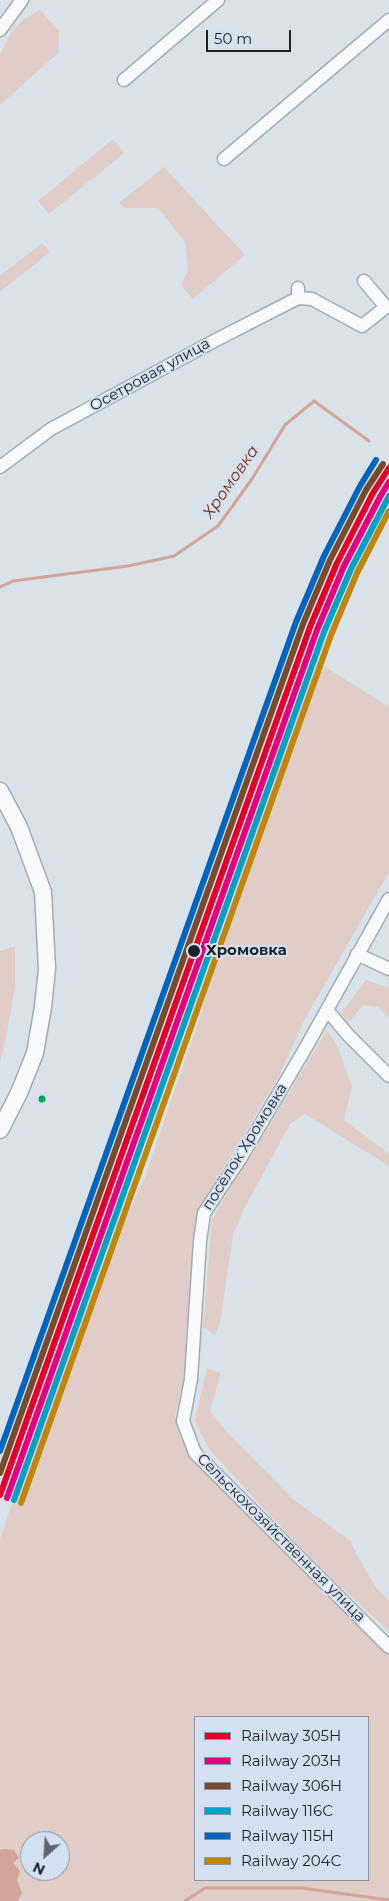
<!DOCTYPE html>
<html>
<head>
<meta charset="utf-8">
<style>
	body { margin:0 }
	#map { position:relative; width:389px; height:1901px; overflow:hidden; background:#d9e1e9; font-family:Montserrat,sans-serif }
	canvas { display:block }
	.legend { position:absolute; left:194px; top:1716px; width:175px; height:165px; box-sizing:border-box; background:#d2e0f0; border:1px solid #8a94a0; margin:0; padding:6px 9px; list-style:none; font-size:15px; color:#1d2228 }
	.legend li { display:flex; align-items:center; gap:10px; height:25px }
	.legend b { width:25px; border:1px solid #8a94a0 }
	.north { position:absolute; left:20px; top:1831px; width:50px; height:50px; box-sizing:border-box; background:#d2e0f0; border:1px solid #8a94a0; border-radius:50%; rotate:206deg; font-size:14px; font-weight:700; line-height:20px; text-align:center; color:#1d2228 }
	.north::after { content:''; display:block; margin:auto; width:18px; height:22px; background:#5f656c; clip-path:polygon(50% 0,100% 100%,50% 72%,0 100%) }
	.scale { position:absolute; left:206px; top:30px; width:85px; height:22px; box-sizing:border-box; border:2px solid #1d2228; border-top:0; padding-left:6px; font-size:15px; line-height:18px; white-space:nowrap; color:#1d2228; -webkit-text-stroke:4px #d2e0f0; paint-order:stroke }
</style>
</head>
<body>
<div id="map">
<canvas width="389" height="1901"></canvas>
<ul class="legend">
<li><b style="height:6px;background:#e4002b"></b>Railway 305Н</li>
<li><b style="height:6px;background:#e5007d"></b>Railway 203Н</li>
<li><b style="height:6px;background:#7a4b2a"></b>Railway 306Н</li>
<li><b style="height:6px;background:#01a2c6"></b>Railway 116С</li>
<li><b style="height:6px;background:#0065bd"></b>Railway 115Н</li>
<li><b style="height:6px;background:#c0850a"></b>Railway 204С</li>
</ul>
<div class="north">N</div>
<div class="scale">50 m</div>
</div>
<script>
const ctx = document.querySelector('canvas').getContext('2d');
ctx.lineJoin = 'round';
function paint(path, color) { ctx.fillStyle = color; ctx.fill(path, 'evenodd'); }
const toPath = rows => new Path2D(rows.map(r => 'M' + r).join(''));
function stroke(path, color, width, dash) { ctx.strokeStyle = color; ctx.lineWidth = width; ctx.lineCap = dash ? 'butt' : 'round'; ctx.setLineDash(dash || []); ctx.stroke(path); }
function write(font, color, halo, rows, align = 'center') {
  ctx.font = font + ' Montserrat,sans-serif'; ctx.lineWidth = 4; ctx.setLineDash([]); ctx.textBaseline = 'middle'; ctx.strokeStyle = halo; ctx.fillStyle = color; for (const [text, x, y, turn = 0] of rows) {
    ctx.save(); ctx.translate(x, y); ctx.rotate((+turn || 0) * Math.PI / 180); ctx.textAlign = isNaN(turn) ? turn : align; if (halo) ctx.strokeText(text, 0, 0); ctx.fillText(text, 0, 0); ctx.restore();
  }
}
const green = toPath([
	[40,10,59,31,58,53,0,105,0,55,12,31,24,19],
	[113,139,124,153,49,214,38,201],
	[164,167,245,255,193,299,181,285,188,270,185,242,158,208,124,208,119,203],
	[42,243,50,252,0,292,0,276],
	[319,663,389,707,389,872,304,1021,278,1078,197,1213,185,1372,175,1417,187,1451,389,1655,389,1901,0,1901,0,1539,53,1380,145,1177,200,1017,281,736],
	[195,1717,368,1717,368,1880,195,1880],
	[30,1841,60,1841,60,1871,30,1871],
	[15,946,15,986,7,1033,0,1062,0,951],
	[366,980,389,988,389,1018,378,1007,363,1005,348,1023,341,1013],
	[327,1030,338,1047,352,1087,344,1120,389,1154,389,1166,305,1114,290,1124,244,1209,233,1235,220,1323,215,1335,203,1327,212,1219],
	[207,1368,221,1373,210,1411,225,1430,294,1500,350,1540,359,1559,377,1589,389,1600,389,1631,333,1580,274,1520,209,1449,195,1421]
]);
const water = toPath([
	[3,1849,14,1850,19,1858,13,1863,20,1871,17,1880,22,1893,18,1901,0,1901,0,1850]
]);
const stream = toPath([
	[0,587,13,581,128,566,174,556,218,526,252,479,285,425,314,401,369,441],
	[185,1901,205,1888,302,1888,389,1900]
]);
const minor = toPath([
	[0,30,22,0],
	[124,80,218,0],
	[224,159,389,20],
	[298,298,312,299,362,326,386,307,364,281],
	[0,467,51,429,214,341,298,298,298,288],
	[389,899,305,1049,240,1159,204,1213,200,1241,191,1379,183,1421,195,1453,389,1647],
	[357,954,389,969],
	[327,1010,348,1035,389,1076]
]);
const major = toPath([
	[0,791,19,827,43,892,47,969,43,1007,35,1053,19,1093,0,1130]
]);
const rail1 = toPath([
	[0,1495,310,627,337,563,373,493,389,468]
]);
const rail2 = toPath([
	[7,1498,317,630,344,566,380,497,389,482]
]);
const rail3 = toPath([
	[0,1473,303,624,330,560,366,490,383,464]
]);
const rail4 = toPath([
	[14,1500,324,632,351,569,389,496]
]);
const rail5 = toPath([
	[0,1451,296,622,324,556,360,486,376,460]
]);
const rail6 = toPath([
	[21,1503,331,635,357,573,389,511]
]);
const markers = [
	[194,951,7,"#1d2228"],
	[42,1099,4.5,"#00a651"]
];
const streetNames = [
	["Осетровая улица",150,375,-29],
	["посёлок Хромовка",245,1147,-58],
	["Сельскохозяйственная улица",281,1538,45]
];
const stopNames = [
	["Хромовка",206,951]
];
const waterNames = [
	["Хромовка",231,482,-55]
];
paint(green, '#e1cdc8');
paint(water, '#d1a598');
stroke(stream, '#d1a598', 3);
stroke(minor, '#a5abb1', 15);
stroke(major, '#a5abb1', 19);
stroke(minor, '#f9fafc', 12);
stroke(major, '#f9fafc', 16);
stroke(rail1, '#e4002b', 6);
stroke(rail2, '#e5007d', 6);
stroke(rail3, '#7a4b2a', 6);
stroke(rail4, '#01a2c6', 6);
stroke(rail5, '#0065bd', 6);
stroke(rail6, '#c0850a', 6);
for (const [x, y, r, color] of markers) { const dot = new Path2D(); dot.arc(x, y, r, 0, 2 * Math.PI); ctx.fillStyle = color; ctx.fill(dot); stroke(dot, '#d2e0f0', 2); }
write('15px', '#1d2228', '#d2e0f0', streetNames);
write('bold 15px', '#1d2228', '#d2e0f0', stopNames, 'left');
write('italic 16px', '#7d2d10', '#d2e0f0', waterNames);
</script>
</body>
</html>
